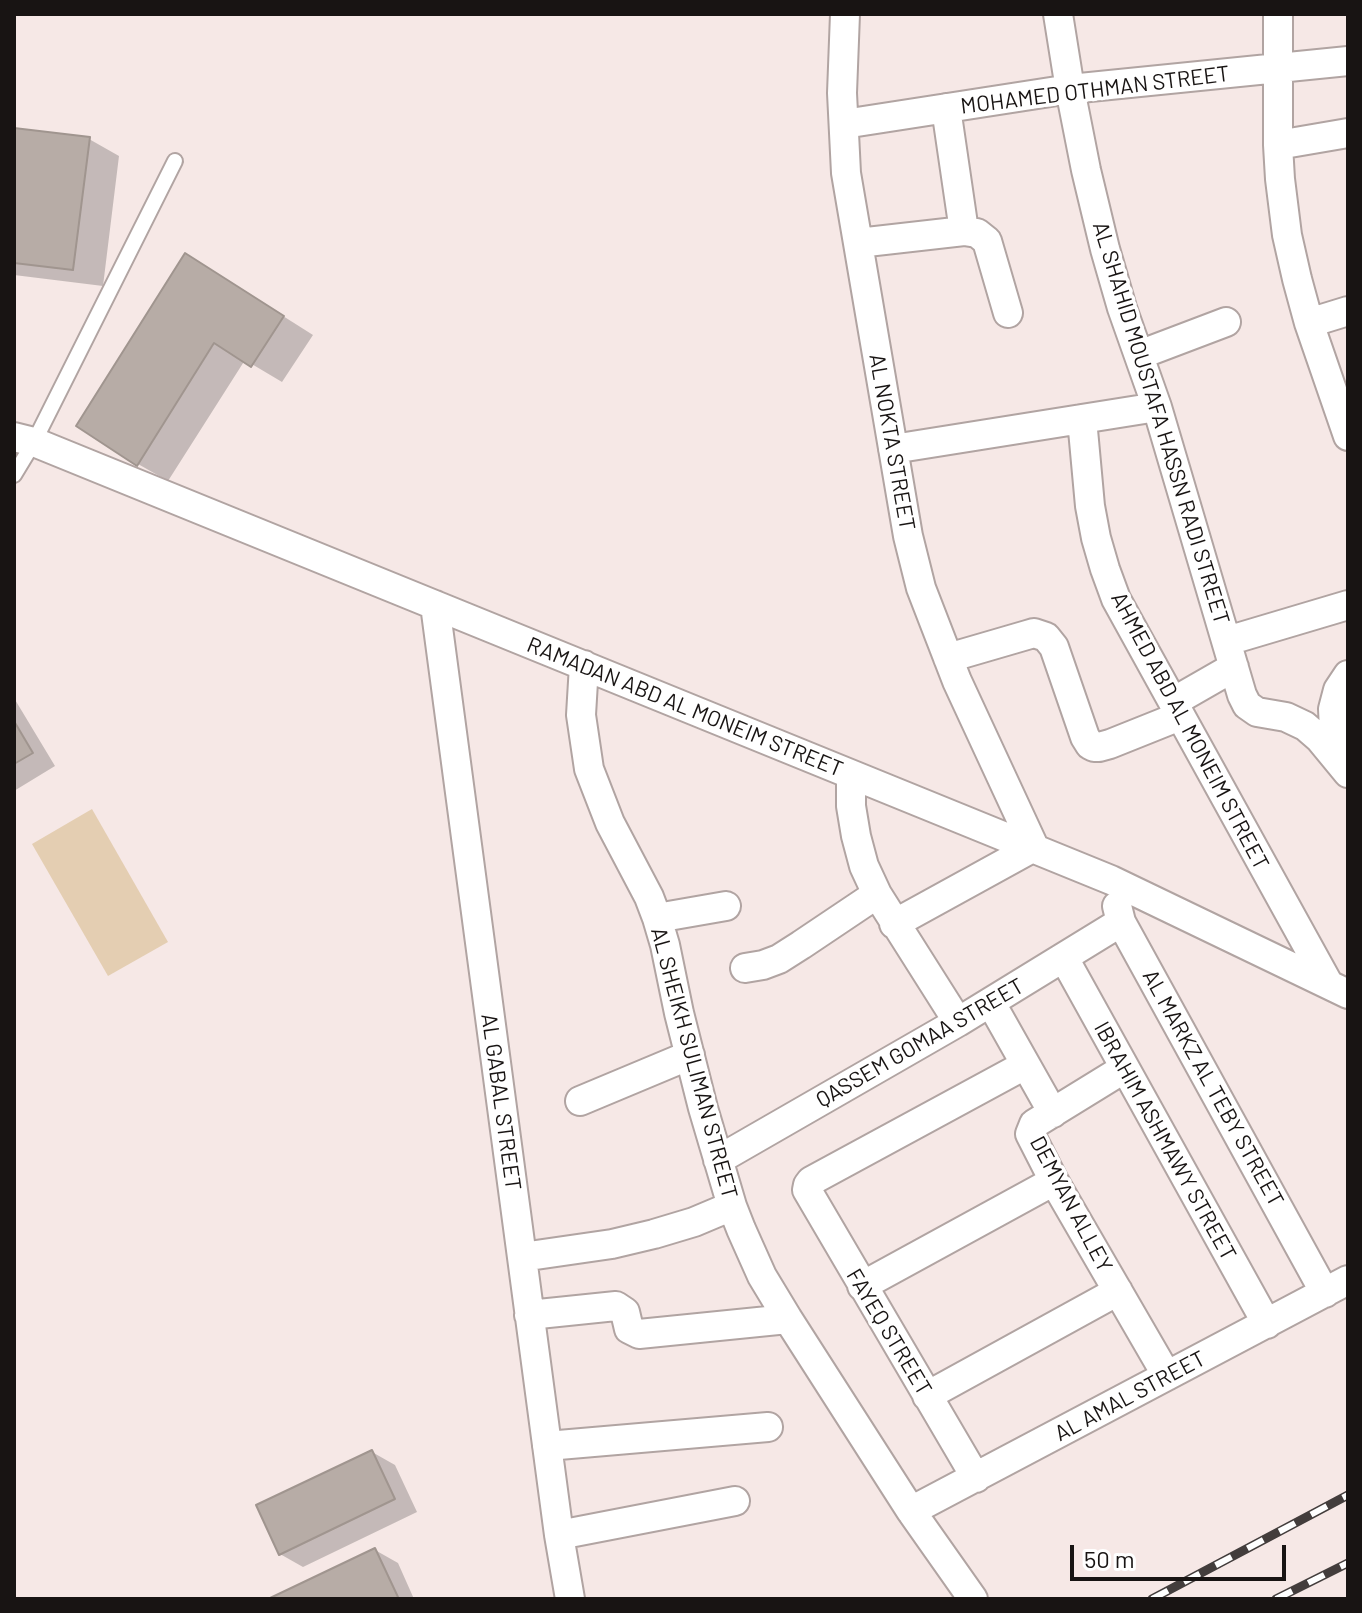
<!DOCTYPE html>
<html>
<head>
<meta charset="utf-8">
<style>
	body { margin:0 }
	#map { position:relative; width:1362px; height:1613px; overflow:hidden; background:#f6e8e6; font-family:Barlow,sans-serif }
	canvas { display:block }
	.frame { position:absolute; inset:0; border:16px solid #181413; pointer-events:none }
	.scale { position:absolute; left:1070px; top:1545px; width:216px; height:36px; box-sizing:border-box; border:4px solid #181413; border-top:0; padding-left:10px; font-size:24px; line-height:28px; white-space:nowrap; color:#181413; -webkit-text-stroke:6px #fff; paint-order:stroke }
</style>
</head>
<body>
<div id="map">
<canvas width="1362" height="1613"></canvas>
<div class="frame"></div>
<div class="scale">50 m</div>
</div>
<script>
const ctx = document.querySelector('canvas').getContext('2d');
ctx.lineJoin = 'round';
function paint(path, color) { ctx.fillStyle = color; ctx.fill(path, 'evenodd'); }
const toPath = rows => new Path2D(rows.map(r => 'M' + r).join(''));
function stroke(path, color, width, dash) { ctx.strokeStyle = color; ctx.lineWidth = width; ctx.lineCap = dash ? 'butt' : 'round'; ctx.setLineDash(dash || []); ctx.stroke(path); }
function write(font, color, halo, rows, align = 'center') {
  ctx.font = font + ' Barlow,sans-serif'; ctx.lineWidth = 7; ctx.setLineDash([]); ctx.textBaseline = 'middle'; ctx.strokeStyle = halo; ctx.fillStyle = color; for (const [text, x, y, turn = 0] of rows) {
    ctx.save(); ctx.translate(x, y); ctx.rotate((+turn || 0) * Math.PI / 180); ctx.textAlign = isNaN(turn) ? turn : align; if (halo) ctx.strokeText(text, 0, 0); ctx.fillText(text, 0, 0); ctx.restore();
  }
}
const green = toPath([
	[92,809,168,942,108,976,32,844]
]);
const shadow = toPath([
	[14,130,89,139,119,156,103,286,14,275],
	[215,273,313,335,282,382,245,360,168,481,138,464],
	[14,698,55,766,14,791],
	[372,1452,395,1465,417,1512,303,1567,280,1554],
	[375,1550,398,1563,414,1599,273,1599]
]);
const building = toPath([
	[14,128,90,137,73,270,14,263,14,128],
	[185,253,284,316,251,367,214,343,137,466,76,426,185,253],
	[14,721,33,753,14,764,14,721],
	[372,1450,395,1499,279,1555,256,1505,372,1450],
	[375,1548,398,1597,395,1599,268,1599,375,1548]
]);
const lane = toPath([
	[14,475,34,442,175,161]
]);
const street = toPath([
	[845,14,842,93,846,173,908,536,921,588,957,681,1034,847,894,924],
	[1058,14,1070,89,1086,170,1105,249,1122,308,1157,407,1242,695,1247,705,1257,712,1286,717,1305,726,1320,739,1348,773],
	[1278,14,1278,145,1280,179,1287,235,1297,279,1309,323,1348,436],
	[946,108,964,231],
	[844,124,1070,89,1348,61],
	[1278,145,1348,133],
	[858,243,964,231,977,233,987,241,1008,313],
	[1309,323,1348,311],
	[1139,355,1226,322],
	[1082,419,1090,506,1096,538,1105,569,1116,599,1328,983],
	[14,437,34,442,1111,880,1348,994],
	[893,449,1157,407],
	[435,605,559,1535,570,1599],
	[1227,641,1348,605],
	[948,658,1027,635,1034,633,1046,637,1054,647,1085,737,1090,745,1094,747,1099,747,1110,744,1180,716],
	[584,665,581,715,589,769,610,823,649,897,657,918,665,945,679,1013,703,1108,732,1206,741,1229,762,1276,788,1319,911,1511,973,1599],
	[1173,702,1234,667],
	[1345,763,1334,729,1333,709,1338,690,1348,675],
	[851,775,851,806,856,836,864,866,877,894,958,1022],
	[1117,906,1121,922,1325,1293],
	[657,918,726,906],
	[1064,958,1267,1324],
	[745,968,763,965,779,959,801,945,877,894],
	[991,1003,1053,1113],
	[1125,1068,1034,1124,1030,1134,1054,1181,1167,1376],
	[580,1101,690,1055],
	[718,1160,958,1022,1121,922],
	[522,1257,612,1244,654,1234,694,1222,732,1206],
	[862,1286,1054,1181],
	[529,1315,616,1306,625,1312,629,1329,639,1334,788,1319],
	[927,1396,1118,1291],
	[547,1446,768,1427],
	[976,1478,807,1190,808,1185,811,1181,1025,1065],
	[911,1511,1348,1280],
	[559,1535,735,1501]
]);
const rail = toPath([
	[1152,1599,1348,1495],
	[1276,1599,1348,1563]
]);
const streetNames = [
	["MOHAMED OTHMAN STREET",1095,90,-7],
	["AL SHAHID MOUSTAFA HASSN RADI STREET",1161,423,73],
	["AL NOKTA STREET",892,442,80],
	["RAMADAN ABD AL MONEIM STREET",685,707,22],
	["AHMED ABD AL MONEIM STREET",1190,731,62],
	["QASSEM GOMAA STREET",920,1043,-30],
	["AL SHEIKH SULIMAN STREET",694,1063,75],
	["AL MARKZ AL TEBY STREET",1213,1088,61],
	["AL GABAL STREET",501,1102,82],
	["IBRAHIM ASHMAWY STREET",1165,1141,61],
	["DEMYAN ALLEY",1071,1204,62],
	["FAYEQ STREET",889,1332,59],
	["AL AMAL STREET",1130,1396,-28]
];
paint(green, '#e4ceb2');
paint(shadow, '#0003');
paint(building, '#b7aca6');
stroke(building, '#a0958f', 2);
stroke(lane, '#b1a4a2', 18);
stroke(street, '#b1a4a2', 32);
stroke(lane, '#fff', 14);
stroke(street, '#fff', 28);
stroke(rail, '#433d3c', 9);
stroke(rail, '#fff', 6, [18]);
write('22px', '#181413', '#fff', streetNames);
</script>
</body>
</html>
